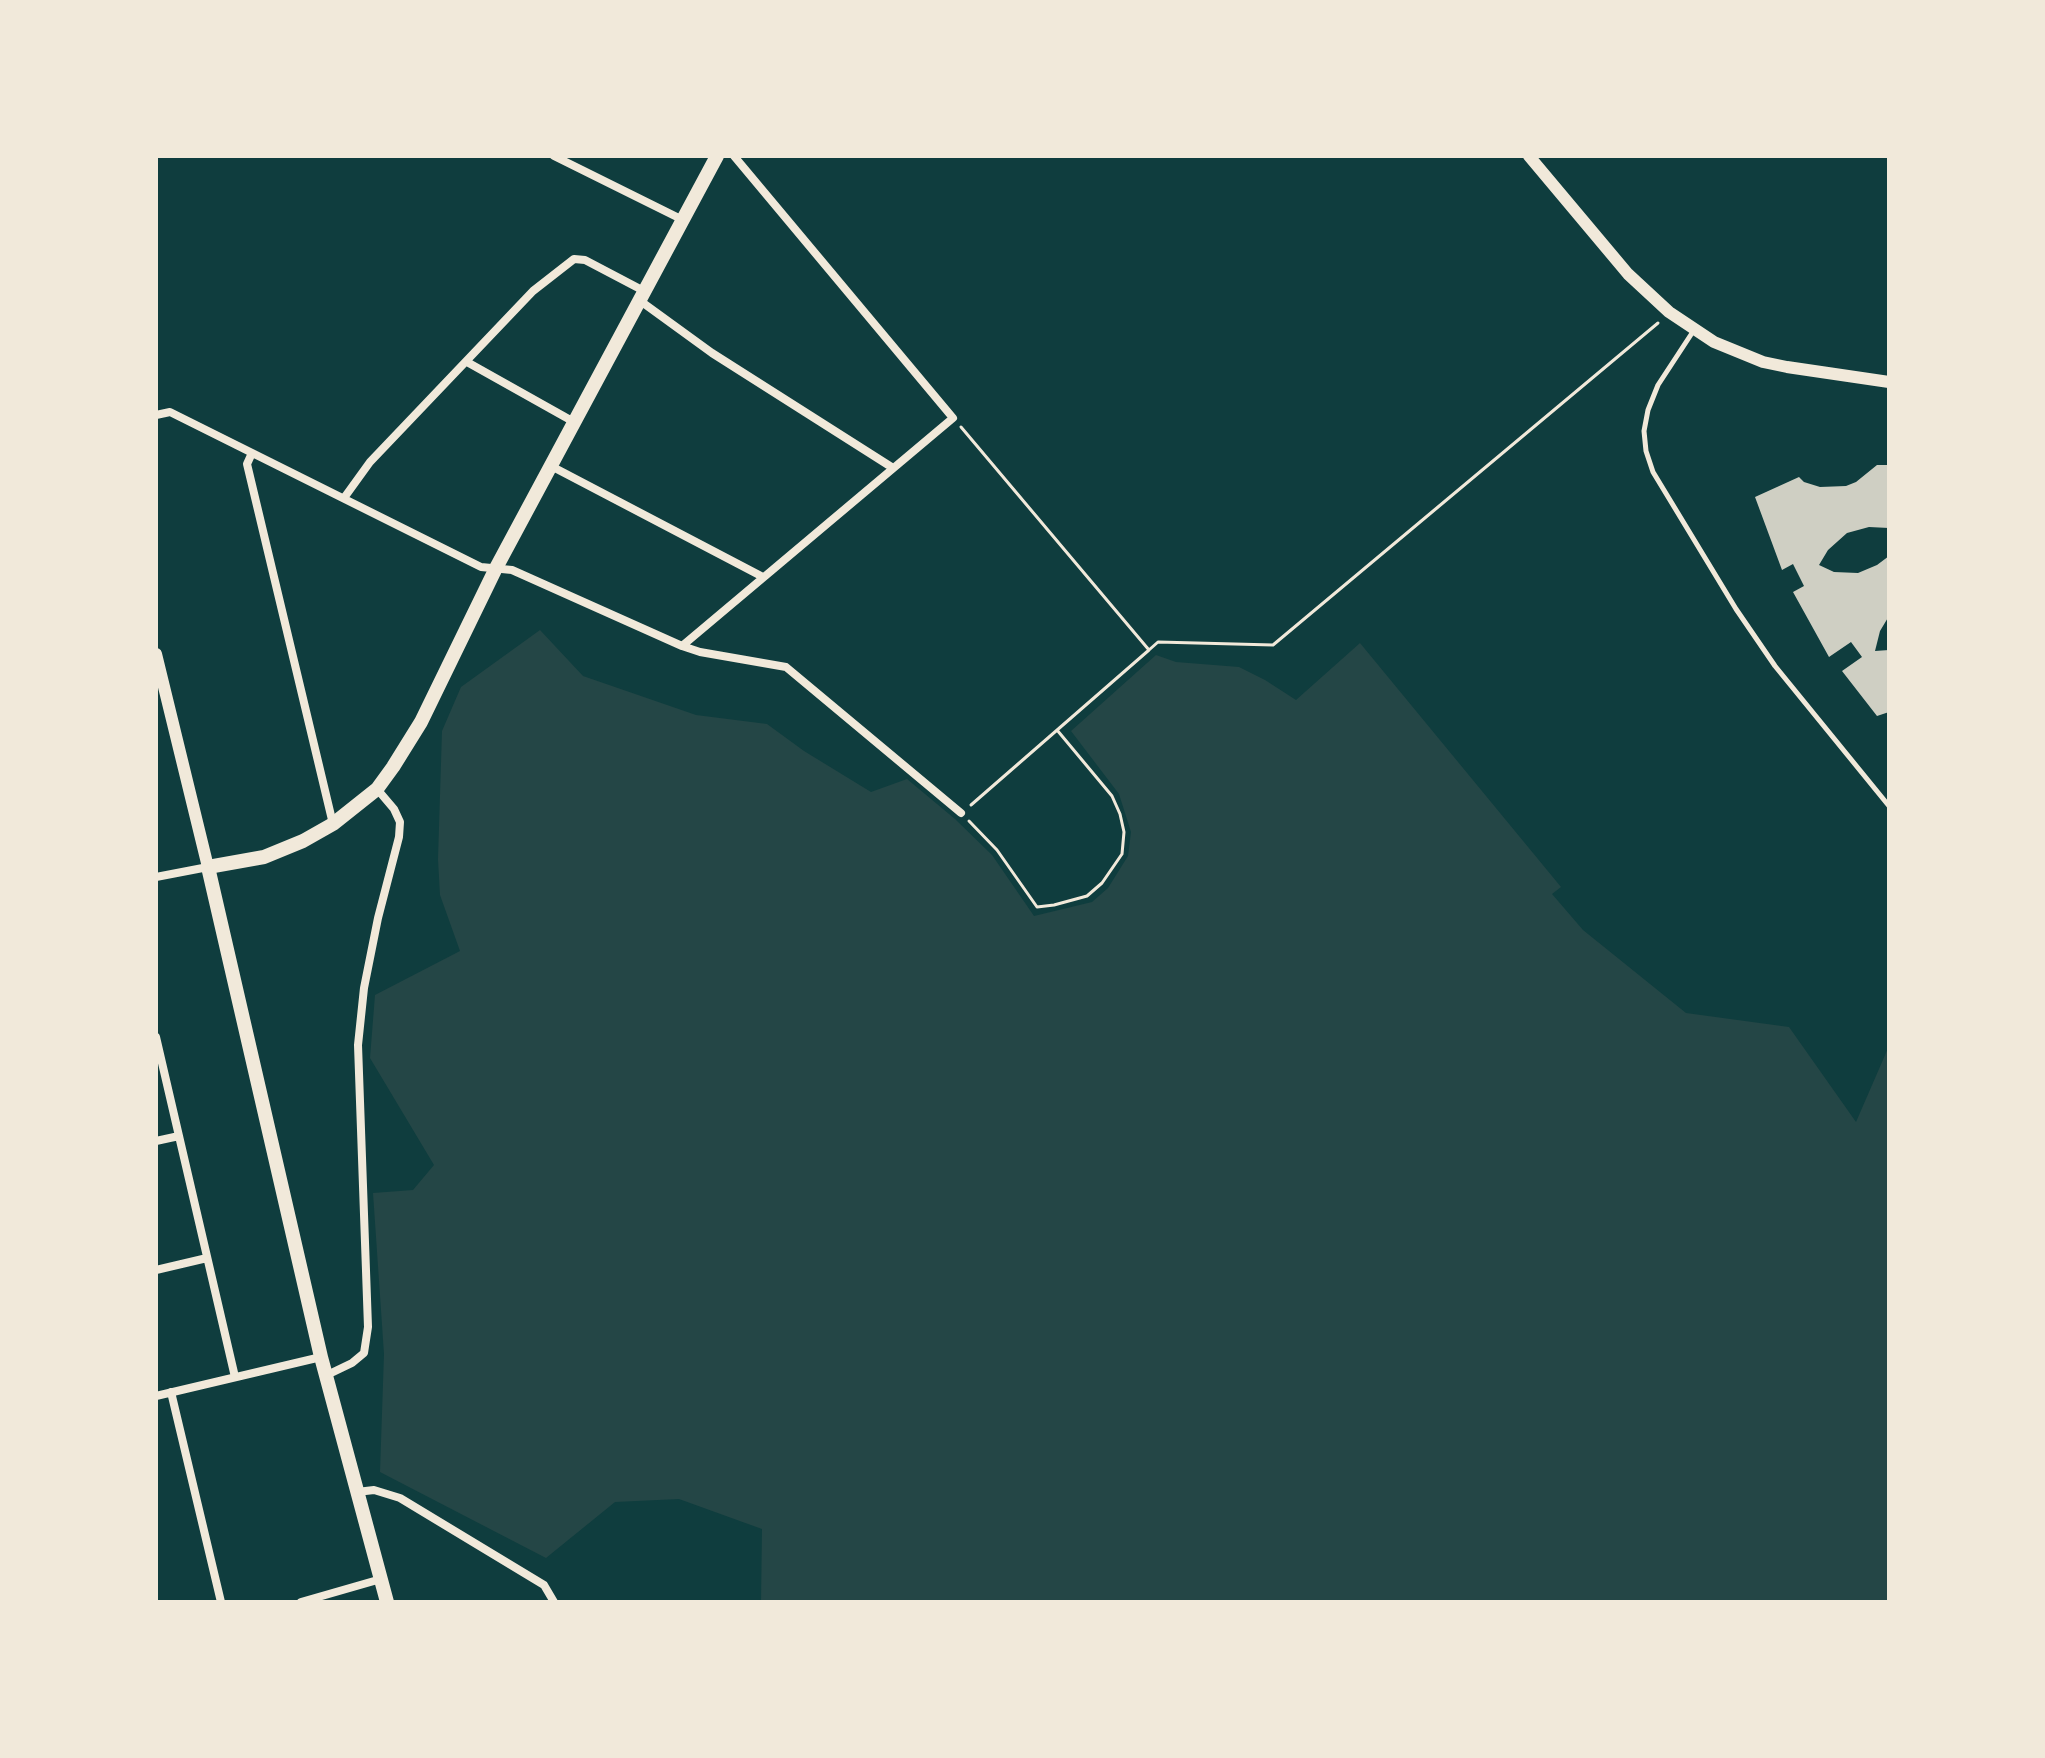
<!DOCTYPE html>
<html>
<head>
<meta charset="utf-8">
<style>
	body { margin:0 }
	#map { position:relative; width:2045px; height:1758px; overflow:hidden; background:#0f3d3e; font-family:"PT Sans Narrow",sans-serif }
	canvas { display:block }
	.frame { position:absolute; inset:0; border:158px solid #f1e9da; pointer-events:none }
</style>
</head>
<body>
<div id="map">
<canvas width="2045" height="1758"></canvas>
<div class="frame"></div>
</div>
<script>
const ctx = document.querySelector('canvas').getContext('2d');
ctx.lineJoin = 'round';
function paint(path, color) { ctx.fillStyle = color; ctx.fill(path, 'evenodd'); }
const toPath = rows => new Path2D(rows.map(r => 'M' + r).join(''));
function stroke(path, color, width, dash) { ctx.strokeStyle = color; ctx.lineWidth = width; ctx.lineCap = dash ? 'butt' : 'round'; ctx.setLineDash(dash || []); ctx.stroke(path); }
const green = toPath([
	[540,630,583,676,696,715,767,724,804,751,871,792,907,779,955,819,992,855,1034,916,1092,902,1108,888,1128,856,1131,832,1119,794,1071,731,1156,655,1176,662,1239,667,1265,680,1296,700,1360,643,1561,887,1552,894,1583,930,1686,1013,1789,1027,1856,1122,1889,1046,1889,1602,761,1602,762,1529,679,1499,615,1502,546,1558,380,1472,384,1354,373,1193,413,1190,434,1165,370,1058,375,995,460,951,440,895,438,859,442,731,461,687]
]);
const building = toPath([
	[1877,465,1889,465,1889,528,1869,527,1847,533,1828,550,1819,565,1834,572,1858,573,1877,565,1889,556,1889,616,1880,631,1875,651,1889,650,1889,712,1877,716,1842,671,1862,657,1851,642,1829,657,1793,592,1804,586,1793,564,1782,570,1755,497,1799,477,1804,482,1820,487,1846,486,1856,482]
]);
const path = toPath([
	[961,427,1149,650,1158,642,1273,645,1658,323],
	[971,805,1149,650],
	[969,821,997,850,1037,907,1054,905,1087,896,1102,883,1122,854,1124,832,1120,814,1112,796,1057,730]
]);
const service = toPath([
	[1694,330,1658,385,1648,410,1644,431,1646,451,1653,472,1736,609,1775,666,1889,806]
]);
const minor = toPath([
	[554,156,683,220],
	[639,300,712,353,893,468],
	[467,362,574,422],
	[156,415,170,412,481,567,512,570,682,646,953,418,734,156],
	[252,453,247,464,333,824],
	[551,466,763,577],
	[344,498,370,462,533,291,574,259,585,260,644,291],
	[682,646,700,652,786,667,961,813],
	[156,877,208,867],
	[156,1037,235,1377],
	[156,1141,179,1136],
	[156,1270,207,1258],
	[327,1375,352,1363,364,1353,368,1327,358,1045,364,988,378,918,399,837,400,822,394,809,377,789],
	[171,1392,221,1602],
	[156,1396,321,1357],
	[357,1492,374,1490,400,1498,544,1585,554,1602],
	[301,1602,381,1579]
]);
const tertiary = toPath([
	[1529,156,1628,274,1669,312,1714,342,1763,362,1787,367,1889,382],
	[156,654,208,867]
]);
const secondary = toPath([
	[387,1602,321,1357,208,867,264,857,303,841,333,824,377,789,393,767,421,722,496,568,717,156]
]);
paint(green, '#244646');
paint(building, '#cfcfc3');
stroke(path, '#f1e9da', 3);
stroke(service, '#f1e9da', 5);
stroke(minor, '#f1e9da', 8);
stroke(tertiary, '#f1e9da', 12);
stroke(secondary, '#f1e9da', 14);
</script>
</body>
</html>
